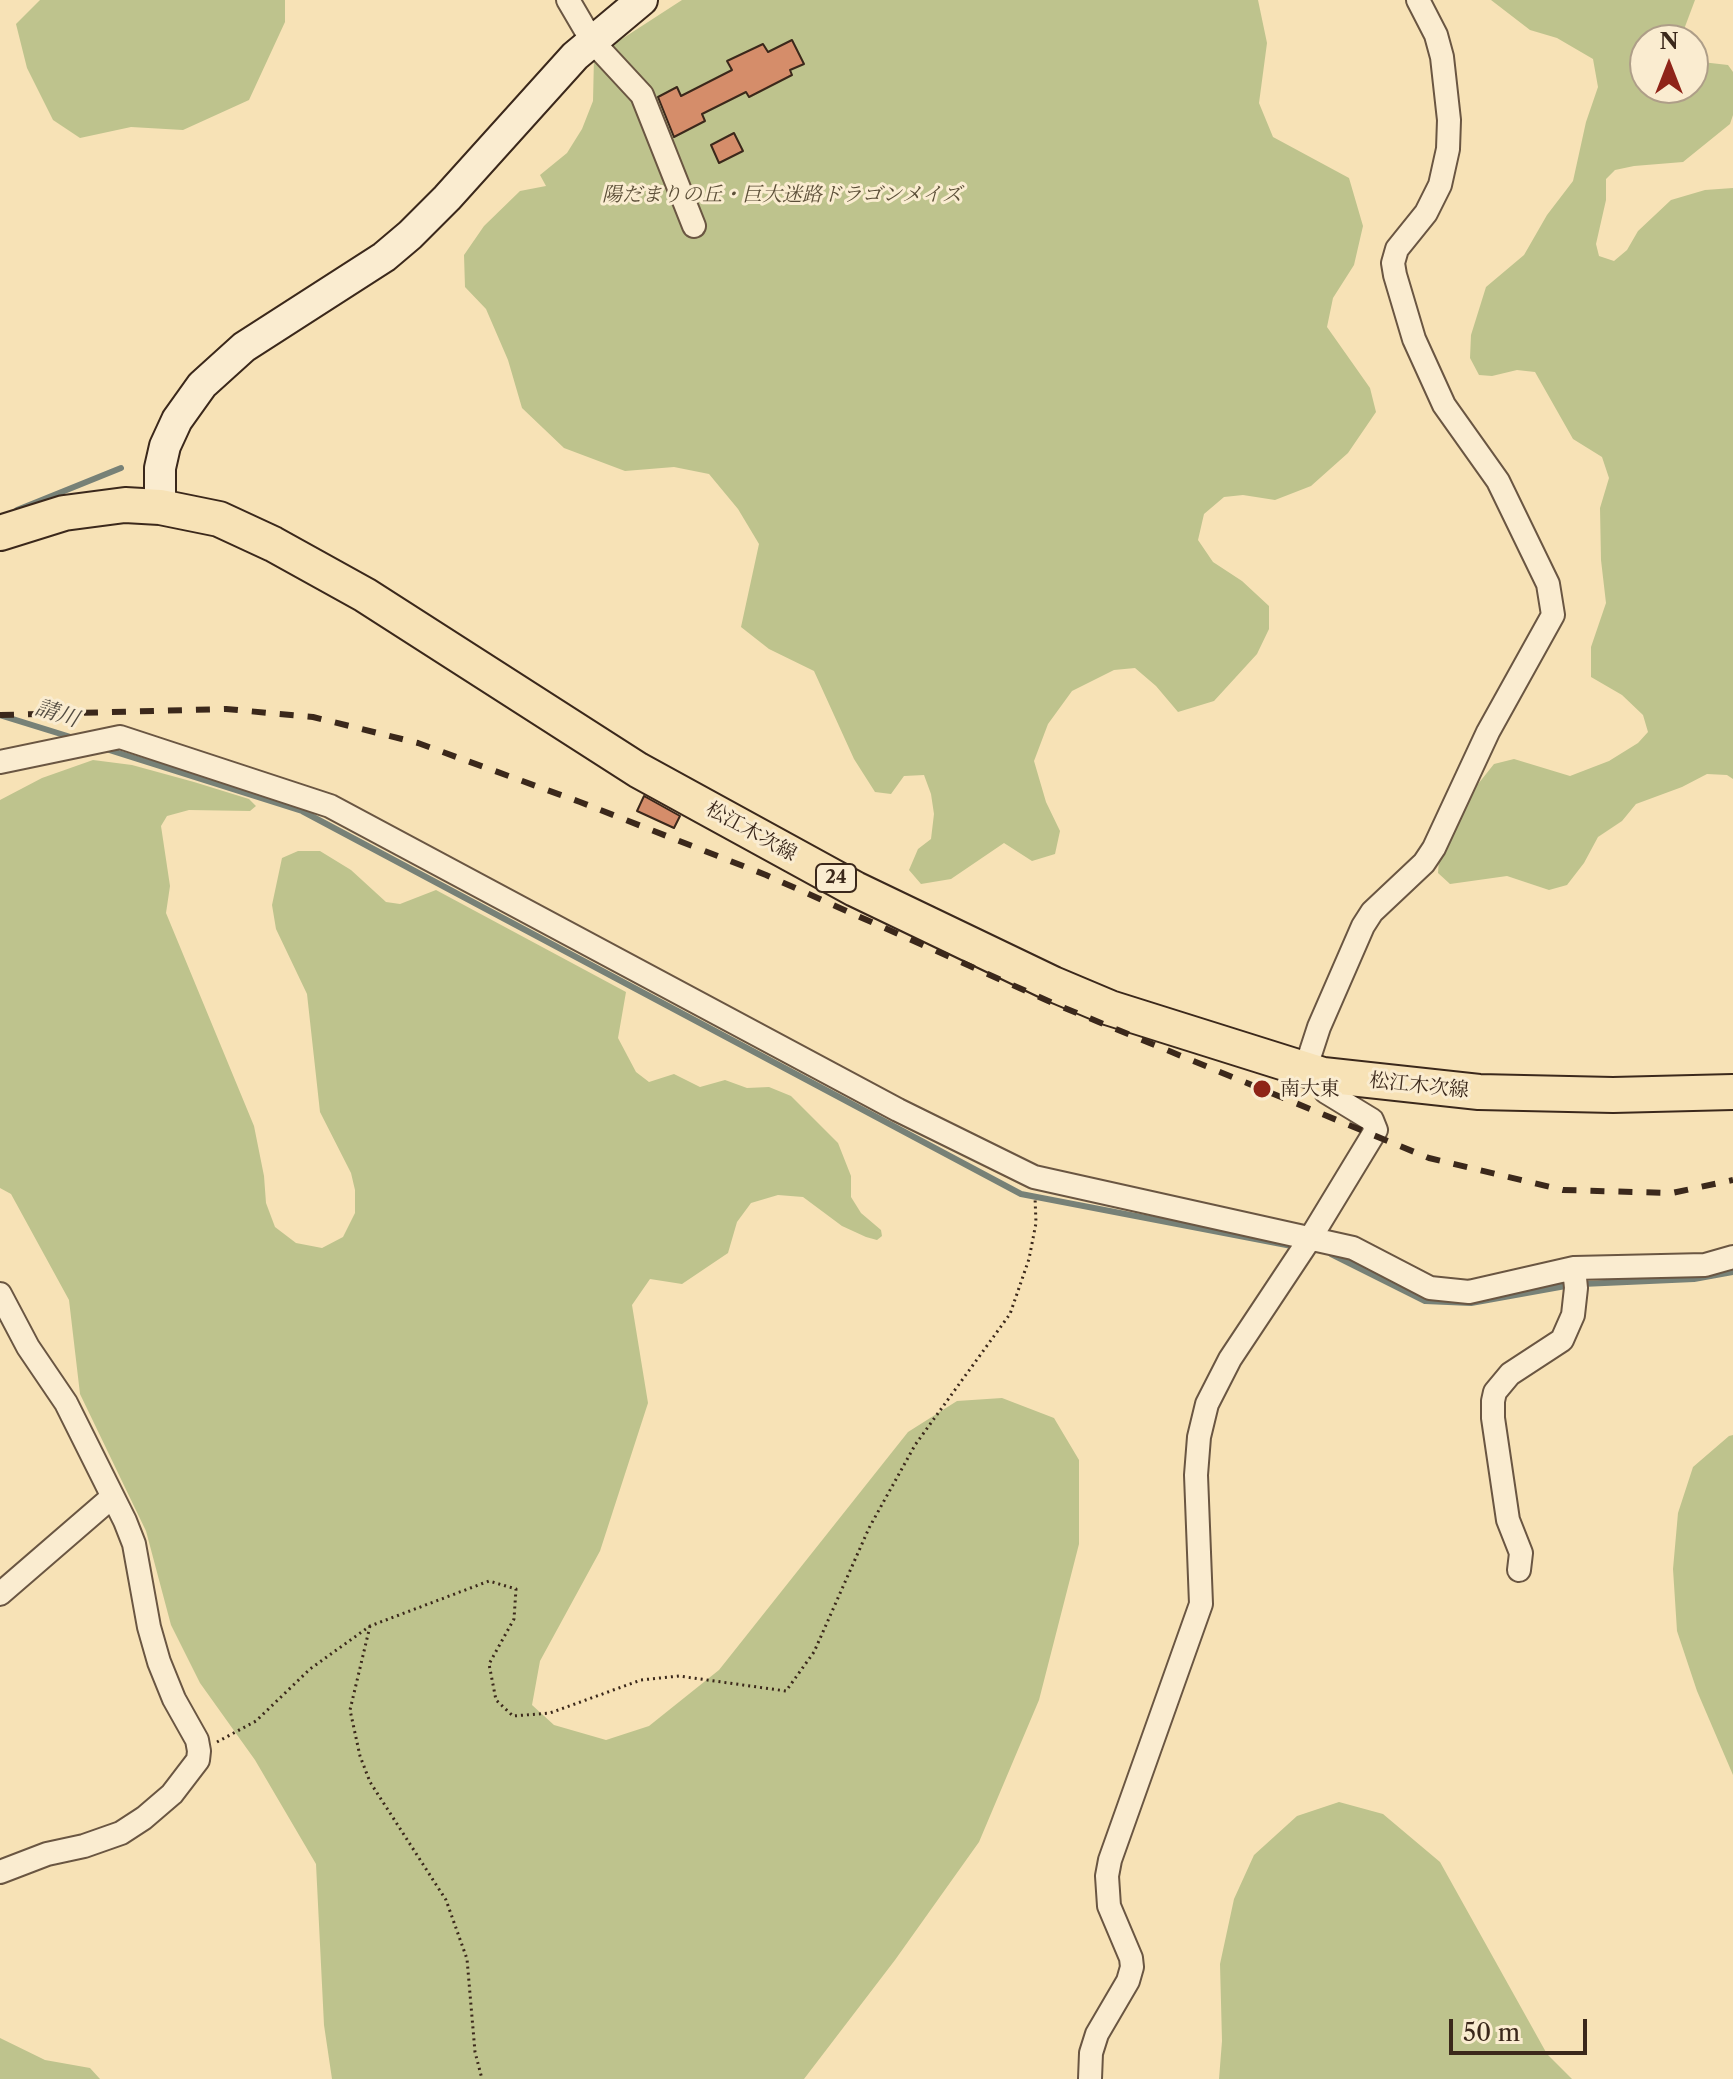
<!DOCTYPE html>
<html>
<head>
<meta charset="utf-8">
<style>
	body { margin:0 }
	#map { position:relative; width:1733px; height:2079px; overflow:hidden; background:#f7e2b6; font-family:"Libre Caslon Text",serif }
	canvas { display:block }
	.north { position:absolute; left:1629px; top:24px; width:80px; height:80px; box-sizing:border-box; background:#faecd0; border:2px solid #ae9e88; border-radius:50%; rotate:0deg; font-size:22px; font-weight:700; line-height:32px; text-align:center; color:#3b281b }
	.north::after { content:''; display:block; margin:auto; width:28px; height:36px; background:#8f2418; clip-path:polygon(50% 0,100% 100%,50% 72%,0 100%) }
	.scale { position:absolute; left:1449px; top:2019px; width:138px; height:36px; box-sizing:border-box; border:4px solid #3b281b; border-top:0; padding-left:10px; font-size:24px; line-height:28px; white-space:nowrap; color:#3b281b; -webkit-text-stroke:6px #faecd0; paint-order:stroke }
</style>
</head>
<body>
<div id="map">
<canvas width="1733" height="2079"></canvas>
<div class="north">N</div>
<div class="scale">50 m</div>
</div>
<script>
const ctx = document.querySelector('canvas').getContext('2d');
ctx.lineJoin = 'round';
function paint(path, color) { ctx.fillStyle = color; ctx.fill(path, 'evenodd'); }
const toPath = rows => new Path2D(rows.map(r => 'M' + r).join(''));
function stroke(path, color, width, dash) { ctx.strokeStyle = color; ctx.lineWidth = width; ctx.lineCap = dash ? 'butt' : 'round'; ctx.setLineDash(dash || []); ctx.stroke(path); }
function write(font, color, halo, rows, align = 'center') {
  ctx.font = font + ' "Libre Caslon Text","Noto Serif JP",serif'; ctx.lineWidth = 6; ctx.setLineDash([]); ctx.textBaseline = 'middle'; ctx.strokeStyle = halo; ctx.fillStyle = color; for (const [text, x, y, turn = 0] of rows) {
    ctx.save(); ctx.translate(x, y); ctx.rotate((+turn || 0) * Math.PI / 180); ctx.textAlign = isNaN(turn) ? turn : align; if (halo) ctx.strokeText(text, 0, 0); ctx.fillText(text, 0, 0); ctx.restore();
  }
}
const green = toPath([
	[40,0,285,0,285,22,249,100,183,130,131,127,80,138,53,120,27,68,16,24],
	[682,0,1258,0,1267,43,1259,103,1273,137,1349,178,1363,226,1354,265,1333,298,1327,327,1370,388,1376,412,1348,453,1311,486,1275,500,1243,495,1224,497,1204,514,1198,540,1213,562,1242,581,1269,606,1269,629,1257,654,1214,701,1178,712,1156,686,1135,668,1114,670,1072,691,1048,724,1034,761,1046,802,1060,831,1055,854,1032,861,1004,843,951,879,921,884,909,870,918,849,931,839,934,814,931,794,924,775,904,776,891,794,875,792,854,759,814,671,769,649,741,627,759,544,738,509,709,474,674,467,625,471,564,448,522,408,508,360,486,309,465,287,464,255,484,226,520,191,546,186,540,175,567,153,582,129,593,101,594,57],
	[1491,0,1695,0,1680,40,1645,40,1645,88,1693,88,1693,61,1728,65,1733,72,1733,115,1730,124,1683,162,1634,166,1615,170,1606,179,1606,200,1596,244,1599,256,1614,261,1627,250,1638,231,1671,200,1705,190,1733,188,1733,779,1727,775,1707,774,1682,787,1636,804,1622,821,1598,837,1584,863,1567,885,1549,890,1507,876,1450,884,1438,873,1439,860,1470,794,1494,764,1514,759,1570,776,1609,761,1638,743,1648,732,1643,715,1622,695,1591,677,1591,647,1606,603,1601,560,1600,508,1609,478,1602,457,1573,439,1535,372,1517,370,1492,376,1479,375,1470,358,1471,335,1486,287,1524,255,1547,215,1573,181,1586,122,1598,87,1593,59,1557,38,1530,30],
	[93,760,132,765,194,782,249,799,256,806,250,811,189,810,167,816,161,826,170,886,166,913,254,1126,264,1176,266,1203,275,1227,296,1243,322,1248,343,1237,355,1213,355,1190,351,1173,320,1112,307,994,276,929,272,905,282,858,298,851,320,851,351,870,386,902,400,904,436,890,626,992,618,1038,636,1072,649,1082,674,1074,700,1087,725,1080,747,1088,769,1087,791,1096,838,1143,851,1176,851,1197,861,1213,881,1230,882,1236,877,1240,866,1237,842,1226,803,1197,778,1195,751,1203,737,1222,728,1253,682,1284,650,1279,632,1305,648,1403,600,1551,540,1661,532,1705,554,1725,606,1740,649,1726,719,1670,908,1432,957,1401,1002,1398,1054,1418,1079,1460,1079,1544,1039,1700,979,1842,895,1960,804,2079,332,2079,324,2025,316,1864,255,1760,200,1683,171,1625,146,1531,80,1394,69,1300,11,1194,0,1188,0,800,42,778],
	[1733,1435,1733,1775,1697,1691,1677,1631,1673,1569,1678,1513,1693,1467,1729,1436],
	[1339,1802,1383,1814,1440,1862,1547,2054,1572,2079,1219,2079,1222,2041,1220,1964,1234,1899,1254,1855,1297,1816],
	[0,2038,45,2060,90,2068,100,2079,0,2079]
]);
const stream = toPath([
	[17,510,121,468],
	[0,715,77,739],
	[106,749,302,811,1021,1194,1297,1247],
	[1331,1254,1425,1301,1471,1303,1571,1285],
	[1582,1284,1694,1279,1733,1272]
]);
const building = toPath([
	[792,40,804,64,790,70,792,75,749,97,746,92,702,114,705,121,674,137,658,97,677,87,681,96,732,70,727,61,763,44,768,52,792,40],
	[734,133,743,151,719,163,711,145,734,133],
	[644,796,680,816,674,828,637,811,644,796]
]);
const path = toPath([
	[370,1626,350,1710,360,1756,370,1782,446,1900,467,1959,475,2052,482,2079],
	[217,1742,256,1721,310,1669,370,1626,489,1581,516,1589,514,1619,489,1664,496,1700,513,1716,550,1713,641,1680,679,1676,786,1691,814,1652,869,1528,915,1445,1010,1314,1029,1259,1036,1223,1035,1197]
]);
const street = toPath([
	[568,0,592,41,642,95,694,226],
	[0,762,120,737,330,806,898,1110,1034,1177,1353,1248,1430,1288,1469,1292,1574,1268,1705,1265,1733,1257],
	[1305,1070,1319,1027,1363,926,1372,912,1424,863,1434,848,1488,732,1553,615,1548,584,1498,481,1444,405,1414,339,1395,275,1393,263,1397,249,1426,213,1440,185,1448,149,1449,120,1442,57,1436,35,1418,0],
	[0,1294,28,1347,66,1403,125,1521,134,1544,149,1627,159,1662,174,1699,197,1740,199,1751,198,1760,172,1794,144,1818,121,1833,84,1846,47,1854,0,1872],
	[1519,1570,1521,1553,1508,1520,1493,1418,1493,1401,1495,1392,1510,1374,1562,1340,1573,1315,1576,1288,1574,1268],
	[0,1594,111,1498],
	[1090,2079,1091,2053,1097,2034,1128,1981,1132,1967,1131,1958,1109,1906,1107,1876,1110,1860,1201,1604,1196,1475,1199,1437,1207,1404,1230,1359,1311,1237,1376,1130,1372,1120,1326,1092,1323,1075]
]);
const secondary = toPath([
	[160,507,160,468,165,446,177,420,202,385,244,347,384,257,410,235,447,198,575,56,642,0]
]);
const primary = toPath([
	[0,533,64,513,125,505,160,507,219,519,273,544,365,595,638,770,855,889,1053,984,1110,1008,1323,1075,1479,1092,1613,1095,1733,1092]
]);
const rail = toPath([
	[0,715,226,709,313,717,418,743,580,802,766,875,1055,1004,1429,1158,1563,1190,1672,1193,1733,1180]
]);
const markers = [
	[1262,1089,10,"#8f2418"]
];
const shields = [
	[836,878,40]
];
const shieldNames = [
	["24",836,878]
];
const parkNames = [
	["陽だまりの丘・巨大迷路ドラゴンメイズ",782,195]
];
const streetNames = [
	["松江木次線",751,832,29],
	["松江木次線",1419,1086,6]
];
const poiNames = [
	["南大東",1280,1089]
];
const waterNames = [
	["請川",57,714,18]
];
paint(green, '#bec38d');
stroke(stream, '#778177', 6);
paint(building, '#d58d6a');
stroke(building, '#3b281b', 2);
stroke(street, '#6a5642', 26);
stroke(secondary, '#3b281b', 34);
stroke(primary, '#3b281b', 38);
stroke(path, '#3b281b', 3, [2, 4]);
stroke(street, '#faecd0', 22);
stroke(secondary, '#faecd0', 30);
stroke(primary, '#f7e2b6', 34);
stroke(rail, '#3b281b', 6, [14, 14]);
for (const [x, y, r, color] of markers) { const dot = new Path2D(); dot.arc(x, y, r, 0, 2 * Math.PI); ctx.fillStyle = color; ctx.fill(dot); stroke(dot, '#faecd0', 3); }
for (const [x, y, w] of shields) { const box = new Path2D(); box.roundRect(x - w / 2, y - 14, w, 28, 6); ctx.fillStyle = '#faecd0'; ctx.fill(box); stroke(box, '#3b281b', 2); }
write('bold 18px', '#3b281b', null, shieldNames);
write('italic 20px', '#5c4f38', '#faecd0', parkNames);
write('20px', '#3b281b', '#faecd0', streetNames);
write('20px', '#3b281b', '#faecd0', poiNames, 'left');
write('italic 22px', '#544d42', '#faecd0', waterNames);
</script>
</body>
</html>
